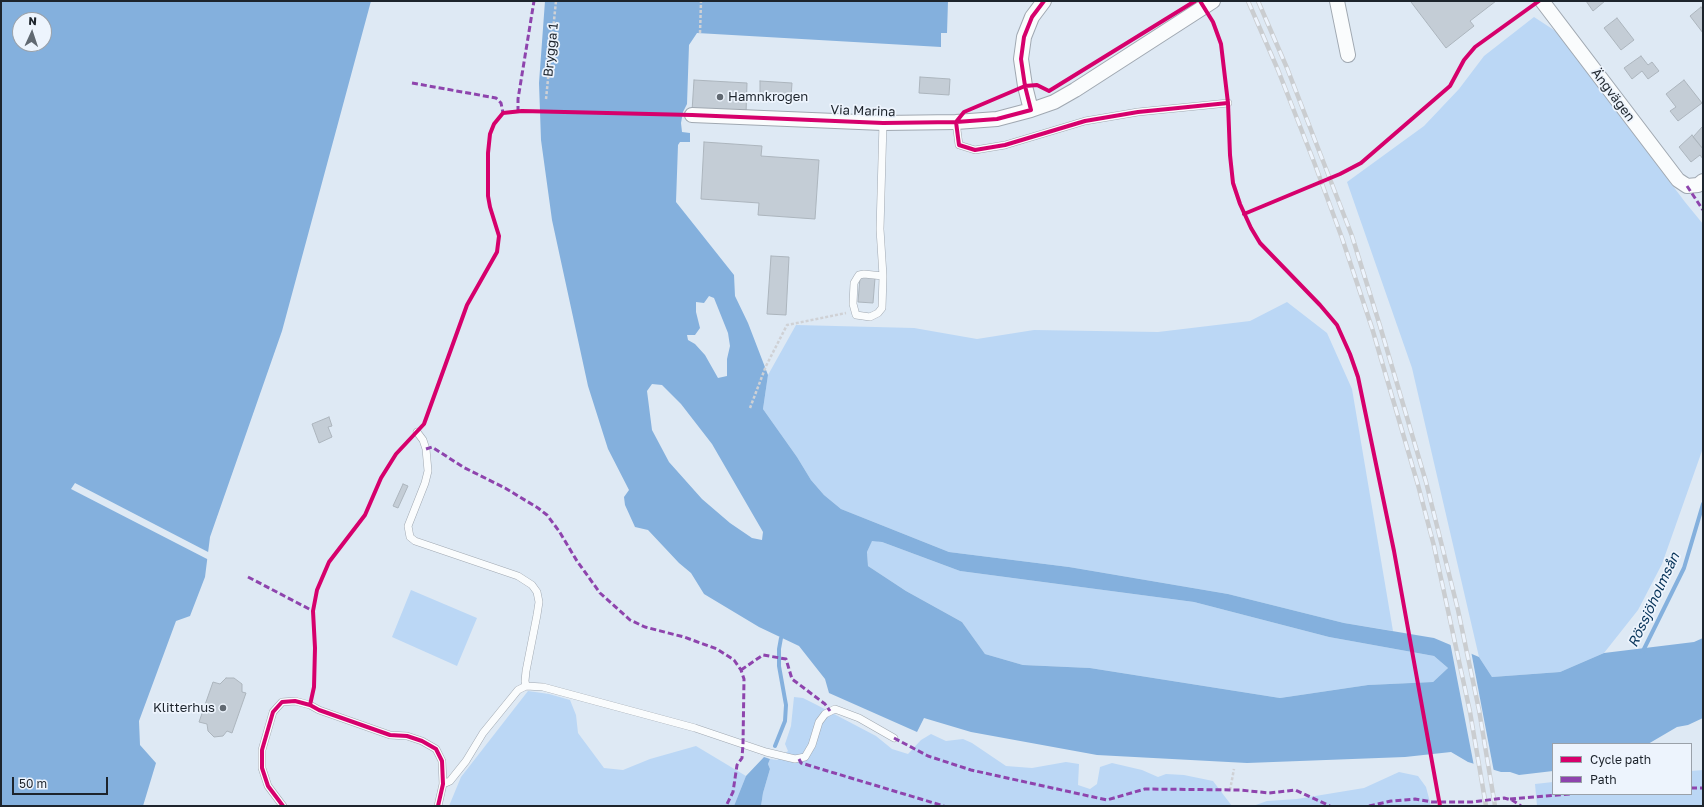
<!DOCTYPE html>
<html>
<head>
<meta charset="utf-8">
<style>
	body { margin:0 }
	#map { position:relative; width:1704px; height:807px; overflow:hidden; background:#dee9f4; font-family:"Golos Text",sans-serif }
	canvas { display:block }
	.frame { position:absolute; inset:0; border:2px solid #1d242c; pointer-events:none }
	.legend { position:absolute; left:1552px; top:743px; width:140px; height:52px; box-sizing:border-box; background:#edf4fd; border:1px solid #9aa1a9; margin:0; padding:5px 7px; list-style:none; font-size:12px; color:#1d242c }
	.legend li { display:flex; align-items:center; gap:8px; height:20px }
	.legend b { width:20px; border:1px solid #9aa1a9 }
	.north { position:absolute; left:12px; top:12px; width:40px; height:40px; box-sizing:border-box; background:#edf4fd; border:1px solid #9aa1a9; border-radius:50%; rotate:3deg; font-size:11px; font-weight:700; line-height:16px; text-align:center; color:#1d242c }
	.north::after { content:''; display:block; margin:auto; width:14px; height:18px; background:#616972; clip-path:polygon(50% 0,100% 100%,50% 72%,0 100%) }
	.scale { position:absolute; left:12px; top:777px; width:96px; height:18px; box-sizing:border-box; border:2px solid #1d242c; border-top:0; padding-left:5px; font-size:12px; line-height:14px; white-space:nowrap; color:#1d242c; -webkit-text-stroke:3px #edf4fd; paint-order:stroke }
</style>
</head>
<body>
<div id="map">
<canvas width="1704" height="807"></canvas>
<div class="frame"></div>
<ul class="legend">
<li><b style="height:5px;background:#d6006c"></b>Cycle path</li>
<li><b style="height:5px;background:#8e44ad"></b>Path</li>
</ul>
<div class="north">N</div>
<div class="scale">50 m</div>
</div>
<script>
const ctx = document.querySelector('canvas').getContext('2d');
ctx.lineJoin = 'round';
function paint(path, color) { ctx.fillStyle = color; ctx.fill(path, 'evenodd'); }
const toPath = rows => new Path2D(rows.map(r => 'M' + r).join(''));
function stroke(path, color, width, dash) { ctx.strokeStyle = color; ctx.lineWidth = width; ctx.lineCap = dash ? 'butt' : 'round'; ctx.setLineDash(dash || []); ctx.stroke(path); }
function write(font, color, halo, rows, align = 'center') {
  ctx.font = font + ' "Golos Text",sans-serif'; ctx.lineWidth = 3.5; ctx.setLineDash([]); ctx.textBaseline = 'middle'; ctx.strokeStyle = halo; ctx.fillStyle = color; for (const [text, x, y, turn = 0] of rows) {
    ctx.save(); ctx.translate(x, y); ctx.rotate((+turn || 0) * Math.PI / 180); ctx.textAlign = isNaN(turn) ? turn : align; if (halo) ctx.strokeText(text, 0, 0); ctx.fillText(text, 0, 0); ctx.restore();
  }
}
const green = toPath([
	[1534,17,1557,32,1685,202,1703,224,1703,448,1662,564,1638,610,1604,653,1560,672,1492,677,1479,657,1412,368,1347,182,1424,126,1459,89,1484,56],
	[1287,302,1327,333,1352,389,1393,631,1344,623,1228,594,1069,567,949,552,841,509,824,495,811,480,797,457,763,409,768,375,796,325,914,328,977,339,1034,330,1158,332,1250,321],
	[872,540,882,542,960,571,1194,602,1329,637,1434,656,1448,668,1433,682,1368,685,1280,698,1090,668,1023,665,985,654,962,622,906,591,868,566,867,552],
	[411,590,477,618,457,666,392,637],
	[528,691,549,694,570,700,576,715,578,733,604,768,623,770,650,759,696,746,746,776,734,806,449,806,461,777],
	[794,697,803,698,815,704,876,736,892,749,908,754,921,740,931,734,946,741,963,739,972,743,1006,766,1032,768,1066,762,1079,764,1078,785,1090,789,1097,784,1100,767,1112,763,1142,770,1158,777,1166,774,1184,775,1213,781,1232,806,761,806,763,793,770,769,768,764,770,759,777,760,788,751,785,744,791,726],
	[1703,770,1703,806,1537,806,1535,784,1553,782,1553,794,1691,794,1691,771],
	[1399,772,1418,776,1426,787,1431,806,1253,806,1267,801,1297,799,1364,788]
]);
const water = toPath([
	[1,1,371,1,282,331,210,537,205,577,190,616,176,621,139,721,140,745,156,763,143,806,1,806],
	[20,20,44,20,44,44,20,44],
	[545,1,948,1,947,33,941,33,941,47,697,33,689,45,687,104,683,112,681,123,682,132,690,133,690,142,680,142,678,145,676,202,734,275,735,296,748,323,768,375,763,409,797,457,811,480,824,495,841,509,949,552,1069,567,1228,594,1344,623,1434,638,1479,657,1492,677,1560,672,1604,653,1694,642,1703,638,1703,718,1688,725,1677,727,1648,744,1553,744,1553,771,1519,775,1510,772,1501,772,1468,762,1451,752,1405,757,1247,763,1097,755,971,732,924,718,917,732,829,693,825,679,799,646,759,627,704,594,691,573,679,563,648,530,635,527,625,505,624,497,629,490,608,449,588,386,552,220,541,140,539,83],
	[709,296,714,298,728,333,730,346,727,359,727,376,718,378,705,355,695,344,688,340,687,335,695,335,700,328,696,312,696,302,704,303],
	[652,384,662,385,681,404,712,444,763,532,762,540,752,538,730,523,702,499,669,462,652,430,647,391],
	[872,541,882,542,960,571,1194,602,1329,637,1434,656,1448,668,1433,682,1368,685,1280,698,1090,668,1023,665,985,654,962,622,906,591,868,566,867,552],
	[764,757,770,759,768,764,770,769,763,793,761,806,734,806,746,776]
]);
const pier = toPath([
	[75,483,210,553,209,560,71,489],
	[1450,642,1471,651,1494,772,1474,766]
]);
const stream = toPath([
	[1642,653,1684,568,1703,504],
	[775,746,785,721,786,705,779,666,779,649,781,638]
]);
const building = toPath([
	[1413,1,1496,1,1470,21,1474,26,1446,48,1411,2,1413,1],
	[1586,1,1605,1,1593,11,1586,1],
	[1701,7,1703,10,1703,33,1690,16,1701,7],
	[1617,18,1634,40,1621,50,1604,28,1617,18],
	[1641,56,1648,65,1652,62,1659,71,1648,79,1642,71,1632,79,1624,68,1641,56],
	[920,77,950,79,949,95,919,93,920,77],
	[694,80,747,83,746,114,692,111,694,80],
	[1684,80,1702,103,1678,121,1670,111,1676,107,1666,94,1684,80],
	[760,81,792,83,791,97,760,95,760,81],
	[1703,126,1703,149,1693,137,1703,126],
	[1692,135,1703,149,1703,159,1700,155,1691,162,1679,147,1692,135],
	[704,142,762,146,761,156,819,160,815,219,758,215,759,203,701,199,704,142],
	[771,256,789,257,786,315,767,314,771,256],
	[860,277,875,278,873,303,858,302,860,277],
	[329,417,332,426,328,427,332,437,319,443,312,424,329,417],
	[403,484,408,486,398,508,393,506,403,484],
	[226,678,234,678,242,684,242,692,246,693,232,733,227,731,223,736,214,737,208,731,207,724,199,722,213,682,220,684,226,678]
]);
const path = toPath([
	[700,33,701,1],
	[546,99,556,1],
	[750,408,766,366,787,325,846,313],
	[1230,790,1234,769]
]);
const lane = toPath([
	[956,122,959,145,975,150,1005,145,1085,121,1138,112,1228,103],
	[883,123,880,229,883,276,882,308,878,313,870,317,856,315,853,304,854,283,857,278,859,275,864,274,883,276],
	[417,432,423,440,426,449,428,471,425,483,408,526,410,537,415,541,518,576,532,585,537,592,539,602,537,615,526,671,525,681,526,686],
	[443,784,450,781,466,761,483,733,518,690,526,686,543,687,695,728,766,752,795,759,805,757,812,745,819,722,825,714,835,709,859,718,894,738],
	[283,806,268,786,262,768,262,750,273,712,282,702,295,701,310,705,319,710,390,735,407,736,422,741,436,749,442,761,443,784,438,806]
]);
const street = toPath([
	[1337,1,1348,55],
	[1542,1,1678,180,1687,186,1698,185,1703,181],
	[1031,110,1025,86,1021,59,1024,37,1032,17,1044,1],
	[692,115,883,123,956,122,997,119,1031,110,1054,102,1075,90,1213,1]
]);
const rail = toPath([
	[1248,1,1278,70,1314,162,1342,238,1372,328,1418,485,1434,546,1470,712,1486,806],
	[1258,1,1287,68,1352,236,1380,326,1426,482,1458,610,1479,710,1495,806]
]);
const quiet = toPath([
	[412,83,496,98,501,103,503,113],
	[518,112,518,99,534,1],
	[1687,186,1703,210],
	[426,449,432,447,463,467,505,488,538,508,547,515,559,531,577,561,600,593,630,620,645,627,684,637,717,649,734,660,741,670,744,679,743,744,742,758,737,765,733,792,726,806],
	[248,577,313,611],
	[741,670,763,655,786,659,792,679,825,704,830,711],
	[894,738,928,756,971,770,1107,800,1145,789,1240,790,1269,793,1295,790,1330,806],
	[799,759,801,763,944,806],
	[1691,788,1703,788],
	[1510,799,1570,794],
	[1369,806,1391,801,1415,799,1432,802,1472,802,1504,798,1512,800,1521,806]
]);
const cycleway = toPath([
	[1195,1,1049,91,1037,85,1025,86,964,112,956,122,959,145,975,150,1005,145,1085,121,1138,112,1228,103],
	[1200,1,1213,22,1221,44,1228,103,1230,155,1233,183,1240,204,1251,228,1260,243,1320,305,1337,325,1350,354,1358,377,1394,551,1440,806],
	[1244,214,1340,174,1361,163,1450,86,1464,60,1475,47,1539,1],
	[310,705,314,687,315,648,313,611,317,590,329,562,365,515,381,478,396,454,424,424,467,305,497,252,499,236,490,207,488,196,488,153,490,134,494,124,503,113,522,111,692,115,883,123,956,122,997,119,1031,110,1025,86,1021,59,1024,37,1032,17,1044,1],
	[283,806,268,786,262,768,262,750,273,712,282,702,295,701,310,705,319,710,390,735,407,736,422,741,436,749,442,761,443,784,438,806]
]);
const markers = [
	[720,97,4,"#616972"],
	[223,708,4,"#616972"]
];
const streetNames = [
	["Brygga 1",551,50,-84],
	["Ängvägen",1613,95,53],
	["Via Marina",863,111,2]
];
const poiNames = [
	["Hamnkrogen",728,97],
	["Klitterhus",215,708,"right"]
];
const waterNames = [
	["Rössjöholmsån",1654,600,-65]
];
paint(green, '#bbd7f5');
paint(water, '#84b0dd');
paint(pier, '#dee9f4');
stroke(stream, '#84b0dd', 4);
paint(building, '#c4cdd6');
stroke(building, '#acb5bd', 1);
stroke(lane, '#a0a8b1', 8);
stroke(street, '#a0a8b1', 16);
stroke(path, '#cfd1d5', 2.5, [3, 2]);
stroke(lane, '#fafcfd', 7);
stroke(street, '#fafcfd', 14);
stroke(rail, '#cacdd0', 4.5);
stroke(rail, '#edf4fd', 3, [9]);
stroke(quiet, '#8e44ad', 3, [6, 3]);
stroke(cycleway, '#d6006c', 4);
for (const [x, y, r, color] of markers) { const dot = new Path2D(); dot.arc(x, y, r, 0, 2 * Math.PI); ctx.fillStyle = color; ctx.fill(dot); stroke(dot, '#edf4fd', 1.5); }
write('13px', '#1d242c', '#edf4fd', streetNames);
write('13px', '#1d242c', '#edf4fd', poiNames, 'left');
write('italic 14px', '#063359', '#edf4fd', waterNames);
</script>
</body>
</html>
